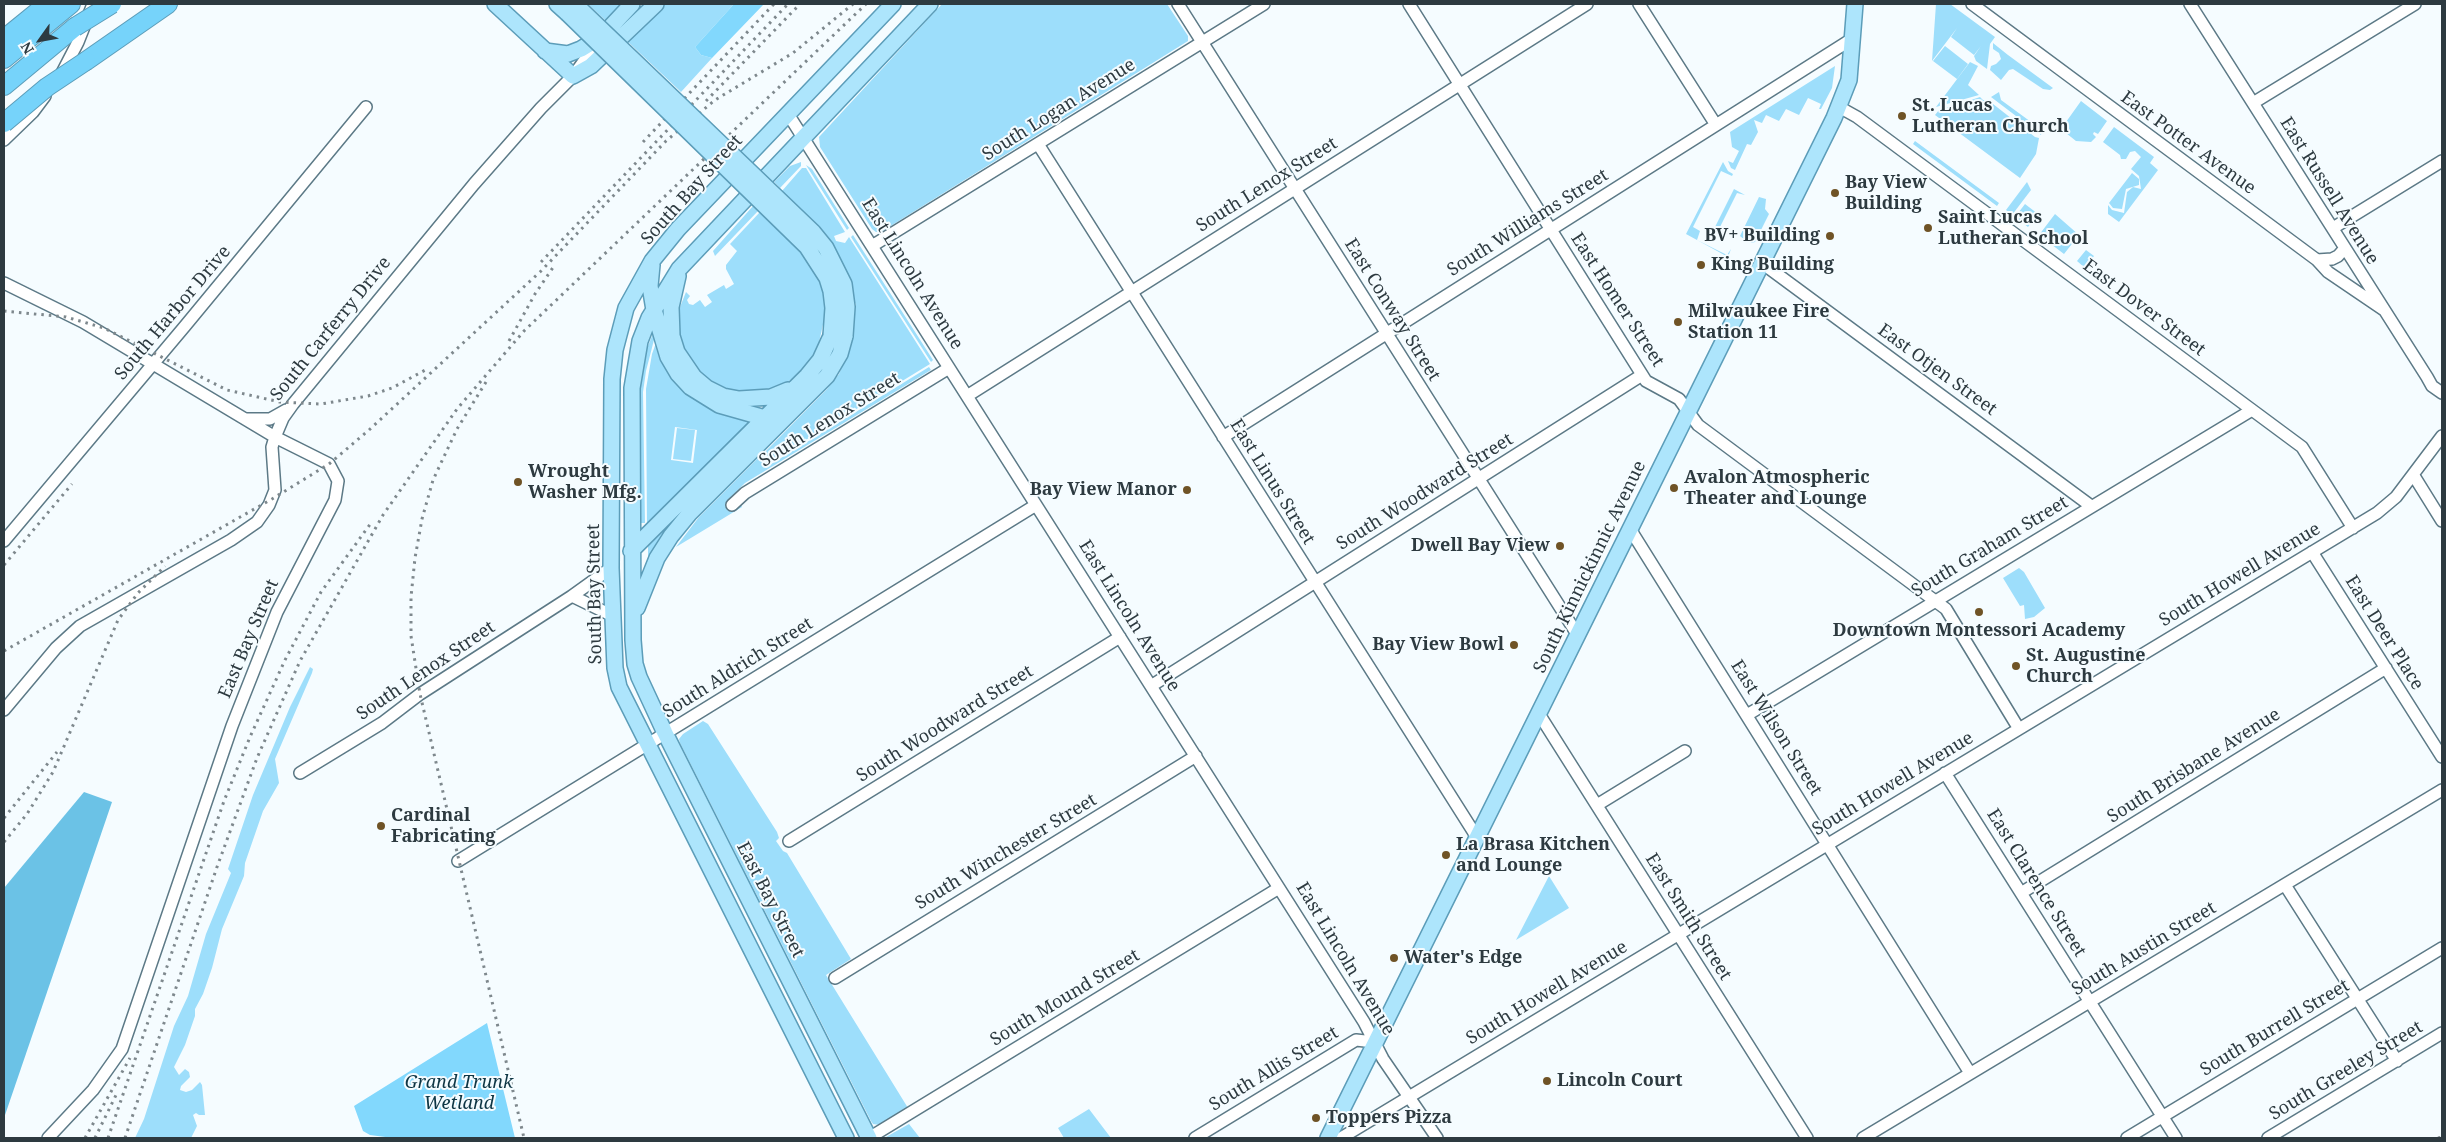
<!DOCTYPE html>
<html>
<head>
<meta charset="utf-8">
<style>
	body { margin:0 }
	#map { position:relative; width:2446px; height:1142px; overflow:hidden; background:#f5fcff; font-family:"Noto Serif",serif }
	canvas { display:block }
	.frame { position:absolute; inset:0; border:5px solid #2d3a40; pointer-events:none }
	.north { position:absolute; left:15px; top:15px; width:50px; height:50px; -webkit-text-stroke:4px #f5fcff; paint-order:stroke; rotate:238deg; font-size:14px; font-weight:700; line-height:20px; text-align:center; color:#2d3a40 }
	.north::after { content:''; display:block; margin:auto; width:18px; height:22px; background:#2d3a40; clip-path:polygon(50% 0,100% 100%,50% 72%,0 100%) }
</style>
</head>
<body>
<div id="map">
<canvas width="2446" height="1142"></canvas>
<div class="frame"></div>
<div class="north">N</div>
</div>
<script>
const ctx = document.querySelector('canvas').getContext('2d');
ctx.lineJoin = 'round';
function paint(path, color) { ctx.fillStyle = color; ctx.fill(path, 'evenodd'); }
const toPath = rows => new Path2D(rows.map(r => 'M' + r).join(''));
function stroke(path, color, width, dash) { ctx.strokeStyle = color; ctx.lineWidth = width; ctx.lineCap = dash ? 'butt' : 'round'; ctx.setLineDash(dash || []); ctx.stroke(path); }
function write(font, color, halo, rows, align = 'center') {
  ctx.font = font + ' "Noto Serif",serif'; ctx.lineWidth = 4; ctx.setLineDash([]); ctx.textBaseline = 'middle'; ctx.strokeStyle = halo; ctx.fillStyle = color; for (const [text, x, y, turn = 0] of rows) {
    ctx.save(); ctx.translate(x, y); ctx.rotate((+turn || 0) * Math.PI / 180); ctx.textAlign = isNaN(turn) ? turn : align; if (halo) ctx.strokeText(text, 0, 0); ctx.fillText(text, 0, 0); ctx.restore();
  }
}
const green = toPath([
	[588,4,622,4,606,21],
	[665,4,734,4,695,47,701,55,712,58,681,92,626,40],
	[942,4,1167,4,1188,36,1188,41,881,232,876,232,872,229,820,147,819,137],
	[1936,4,1950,4,1995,37,1990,44,1987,69,1976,61,1974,56,1981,46,1974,55,1951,37,1957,28,1932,61],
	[1993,43,2008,55,2053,88,2050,90,2043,89,2013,69,2009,70,2001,80,1990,70,1991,66,1996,64,2001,59,1999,53,1993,49],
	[1945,46,1968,64,1957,79,1933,61],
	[1970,62,1978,66,1968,85,1979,95,1936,107],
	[1835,66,1832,88,1821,109,1819,109,1821,104,1808,98,1799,115,1786,109,1779,121,1766,115,1762,123,1754,120,1758,132,1751,145,1747,144,1735,170,1731,168,1728,161,1733,163,1739,151,1732,147,1730,132],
	[1999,92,2001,100,2042,130,2041,135,1991,97],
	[1980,97,1983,100,1988,100,2035,137,2039,138,2036,154,2020,178,1935,115,1939,110,1960,104,1962,107,1969,107,1972,104,1971,100],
	[2081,101,2107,121,2098,134,2094,132,2093,134,2096,137,2091,142,2076,141,2061,129],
	[2114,127,2154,157,2150,163,2158,170,2119,222,2108,214,2108,205,2112,210,2124,213,2127,192,2133,187,2141,189,2139,176,2131,169,2141,157,2135,151,2130,152,2126,159,2121,159,2120,155,2103,142],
	[1915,141,1999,203,1997,206,1913,144],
	[801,162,801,166,780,188,774,182,790,166],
	[1723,162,1728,171,1733,174,1732,176,1721,171,1693,227,1700,231,1697,240,1727,255,1731,249,1728,257,1686,234],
	[806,165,812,169,849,228,847,230],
	[802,168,806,168,845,232,834,236,836,241,845,243,849,237,930,364,768,463,761,456,827,389,839,374,851,343,856,303,854,305,824,308,824,320,818,347,803,370,792,379,773,391,735,394,704,380,678,342,677,306,680,307,686,292,690,296,687,300,689,304,693,305,700,300,705,307,712,302,707,295,724,285,726,289,734,284,726,269,726,265,737,251,730,244,760,212,762,214],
	[2132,173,2139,179,2139,185,2126,189,2122,209,2113,208,2109,203],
	[2027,182,2031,190,2012,215,2006,210],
	[1734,189,1745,195,1737,193,1720,227,1726,231,1726,233,1715,227],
	[1759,197,1766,199,1765,209,1769,214,1755,242,1751,243,1750,236,1746,235,1746,241,1740,236],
	[2025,204,2038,214,2028,227,2015,217],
	[753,206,758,211,715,256,713,251],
	[2055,214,2079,235,2064,254,2039,235],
	[853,235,933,360,931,362,851,237],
	[2086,250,2094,256,2085,268,2077,261],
	[654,331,655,336,646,371,643,392,645,523,641,523,639,392,646,351],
	[657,340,752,421,647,527,646,389,652,354],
	[675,427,697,430,693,463,671,460],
	[929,367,931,370,745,483,727,501,732,510,741,505,742,507,676,547,699,517,759,457,768,466],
	[677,428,695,430,691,461,673,459],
	[678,513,680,515,648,564,648,543],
	[2019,568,2024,572,2045,608,2034,617,2025,619,2024,605,2020,606,2003,578],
	[310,667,313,669,312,673,275,759,279,783,263,811,245,863,244,876,222,929,212,968,203,994,195,1009,195,1016,185,1045,174,1067,179,1075,185,1069,189,1072,190,1077,181,1086,180,1090,186,1092,192,1090,200,1082,202,1085,205,1115,199,1115,196,1113,193,1115,197,1126,191,1138,135,1138,144,1119,174,1026,188,996,206,934,231,873,228,869,253,795,290,707],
	[703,721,708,724,777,832,779,838,776,841,783,851,787,853,851,959,826,975,908,1108,880,1125,873,1124,871,1121,680,743,679,739,683,734],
	[1549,876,1569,908,1516,940],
	[1089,1109,1111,1138,1064,1138,1058,1128],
	[909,1124,920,1138,885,1138,886,1137]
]);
const forest = toPath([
	[734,4,764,4,712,58,701,55,695,47],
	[487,1023,515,1138,393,1138,370,1135,363,1131,354,1106]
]);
const water = toPath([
	[84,792,112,802,4,1118,4,888]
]);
const minor = toPath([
	[1178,4,1577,634],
	[1409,4,1646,381,1679,399,1698,425,1946,609,2019,729],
	[1639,4,1716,125],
	[1972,4,2317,260,2328,272,2384,310],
	[2190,4,2427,377,2432,386,2442,393],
	[62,73,78,42,93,4],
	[2253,103,2415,4],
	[1839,107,1857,117,2302,447,2353,528],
	[788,114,1364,1022,1383,1059,1437,1138],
	[4,140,33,112,45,96],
	[1038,144,1478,839],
	[2333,228,2442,161],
	[872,246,1264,4],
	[2317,260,2332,259,2338,256,2345,248],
	[1762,263,2091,506],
	[4,283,83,322,275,437,329,464,338,481,335,500,277,612,232,726,122,1049,93,1090,48,1138],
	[967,396,1587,4],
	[247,419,270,419,286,410],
	[1223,437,1852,39],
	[2414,476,2442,521],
	[732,505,745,493,949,368],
	[1630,529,1970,1073],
	[4,541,185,326,366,107],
	[2312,552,2442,757],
	[572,596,613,616],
	[1151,686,1642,375],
	[4,710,56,648,80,626,231,540,257,522,269,505,275,490,272,447,275,437,283,418,293,404,474,184,541,108,573,76,598,42],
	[1539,714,1807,1138],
	[1747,715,2252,410],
	[300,773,382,723,420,694,572,596,611,568],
	[1945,773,2176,1138],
	[1597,805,1685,751],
	[789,841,1120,637],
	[458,861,1036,505],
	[2285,885,2397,1061],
	[2021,893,2386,668],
	[835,978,1196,756],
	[869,1138,1279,888],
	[1195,1138,1356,1040,1374,1042],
	[1341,1138,2377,513,2396,497,2442,436],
	[1863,1138,2442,790],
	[2127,1138,2442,948],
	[2268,1138,2442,1033]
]);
const major = toPath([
	[495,4,573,76,591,66,656,4],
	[557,4,567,13],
	[545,51,568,54,581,49,602,36,632,4],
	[652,265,650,286,654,310,668,357,678,374,690,387,719,405,765,418,772,417],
	[678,276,671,307,672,336,677,352,694,377,707,388,723,396,739,399,771,397,788,390],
	[631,551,807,376,820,360,831,336],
	[637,608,657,558,671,536,689,514,827,376,840,354,845,336],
	[846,1138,619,687,615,668,611,568,612,379,615,350,626,308,652,261,678,229,893,4],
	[869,1138,665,733,639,677,635,664,633,640,632,388,640,341,649,318,679,269,930,4],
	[1328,1138,1834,118,1849,80,1855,4]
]);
const highway = toPath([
	[4,39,47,4],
	[4,59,71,4],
	[86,61,168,4],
	[4,86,75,27]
]);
const rail = toPath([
	[706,101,800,4],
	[643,142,774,4],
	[541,262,788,4],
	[4,311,66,317,104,328,227,390,280,402,321,404,368,396,392,388,429,368],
	[509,341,535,294,554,266],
	[486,382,457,429,433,480,422,519,415,558,411,597,411,636,420,694,524,1138],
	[4,565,72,484],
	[4,651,272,499,329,464,369,430,541,271,666,141,715,100,793,53,853,4],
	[4,818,57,752],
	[4,842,27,814,53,772,118,620,138,593,165,566],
	[85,1138,130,1058],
	[95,1138,117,1093],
	[108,1138,224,801,250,737,285,660,321,592,371,523],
	[125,1138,217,867,257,758,300,661,383,515,457,409,524,331,866,4],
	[2438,1138,2442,1137]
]);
const majorBridge = toPath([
	[575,4,813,232,826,248,844,284,847,307,845,336],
	[567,13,807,247,827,278,831,291,833,308,831,336]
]);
const highwayBridge = toPath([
	[75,27,112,4],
	[4,123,47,87,86,61]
]);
const markers = [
	[1902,116,5,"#6f5326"],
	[1835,193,5,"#6f5326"],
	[1928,228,5,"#6f5326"],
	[1830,236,5,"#6f5326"],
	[1701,265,5,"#6f5326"],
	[1678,322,5,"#6f5326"],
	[518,482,5,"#6f5326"],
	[1674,488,5,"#6f5326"],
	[1187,490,5,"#6f5326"],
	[1560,546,5,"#6f5326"],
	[1979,612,5,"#6f5326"],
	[1514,645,5,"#6f5326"],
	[2016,666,5,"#6f5326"],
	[381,826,5,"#6f5326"],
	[1446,855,5,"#6f5326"],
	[1394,958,5,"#6f5326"],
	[1547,1081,5,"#6f5326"],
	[1316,1118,5,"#6f5326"]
];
const poiNames = [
	["St. Lucas",1912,106],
	["Lutheran Church",1912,127],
	["Bay View",1845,183],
	["Building",1845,204],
	["Saint Lucas",1938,218],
	["Lutheran School",1938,239],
	["BV+ Building",1820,236,"right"],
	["King Building",1711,265],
	["Milwaukee Fire",1688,312],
	["Station 11",1688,333],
	["Wrought",528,472],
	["Washer Mfg.",528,493],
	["Avalon Atmospheric",1684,478],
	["Theater and Lounge",1684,499],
	["Bay View Manor",1177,490,"right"],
	["Dwell Bay View",1550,546,"right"],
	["Downtown Montessori Academy",1979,631,"center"],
	["Bay View Bowl",1504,645,"right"],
	["St. Augustine",2026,656],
	["Church",2026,677],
	["Cardinal",391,816],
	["Fabricating",391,837],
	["La Brasa Kitchen",1456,845],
	["and Lounge",1456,866],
	["Water's Edge",1404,958],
	["Lincoln Court",1557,1081],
	["Toppers Pizza",1326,1118]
];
const streetNames = [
	["South Logan Avenue",1059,110,-32],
	["East Potter Avenue",2188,143,36],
	["South Lenox Street",1267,185,-32],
	["South Bay Street",692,190,-48],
	["East Russell Avenue",2329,191,58],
	["South Williams Street",1528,223,-32],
	["East Lincoln Avenue",912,274,58],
	["East Homer Street",1617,300,57],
	["East Dover Street",2144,308,37],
	["East Conway Street",1392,310,58],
	["South Harbor Drive",173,313,-50],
	["South Carferry Drive",331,329,-51],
	["East Otjen Street",1937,370,36],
	["South Lenox Street",830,420,-32],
	["East Linus Street",1272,482,58],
	["South Woodward Street",1425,492,-32],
	["South Graham Street",1990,547,-31],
	["South Kinnickinnic Avenue",1590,567,-64],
	["South Howell Avenue",2240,575,-31],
	["South Bay Street",595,594,-91],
	["East Lincoln Avenue",1129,616,58],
	["East Deer Place",2384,633,58],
	["East Bay Street",249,639,-67],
	["South Aldrich Street",738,668,-32],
	["South Lenox Street",426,671,-34],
	["South Woodward Street",945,724,-32],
	["East Wilson Street",1776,728,58],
	["South Brisbane Avenue",2194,766,-32],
	["South Howell Avenue",1893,784,-31],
	["South Winchester Street",1006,852,-31],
	["East Clarence Street",2036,883,58],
	["East Bay Street",770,900,63],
	["East Smith Street",1688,917,58],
	["South Austin Street",2144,949,-31],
	["East Lincoln Avenue",1345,959,59],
	["South Howell Avenue",1547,993,-31],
	["South Mound Street",1065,998,-31],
	["South Burrell Street",2275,1028,-31],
	["South Allis Street",1274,1069,-31],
	["South Greeley Street",2346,1071,-31]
];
const parkNames = [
	["Grand Trunk",459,1083],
	["Wetland",459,1104]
];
paint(green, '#9ddefb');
paint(forest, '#82d8fd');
paint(water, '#6bc2e6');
stroke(minor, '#5c7986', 14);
stroke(major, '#5c9db9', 18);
stroke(highway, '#5c9db9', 20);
stroke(minor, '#fff', 11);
stroke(major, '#ade5fc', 15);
stroke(highway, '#76d3fa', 18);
stroke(rail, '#7e888d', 3, [2.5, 5]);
stroke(majorBridge, '#5c9db9', 18, []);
stroke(highwayBridge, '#5c9db9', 20, []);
stroke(majorBridge, '#ade5fc', 15);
stroke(highwayBridge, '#76d3fa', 18);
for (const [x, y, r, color] of markers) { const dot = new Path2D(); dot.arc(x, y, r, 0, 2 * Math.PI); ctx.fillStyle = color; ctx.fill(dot); stroke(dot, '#f5fcff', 2); }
write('bold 18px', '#2d3a40', '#f5fcff', poiNames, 'left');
write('18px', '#2d3a40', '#f5fcff', streetNames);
write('italic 18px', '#0e3645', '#f5fcff', parkNames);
</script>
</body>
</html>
